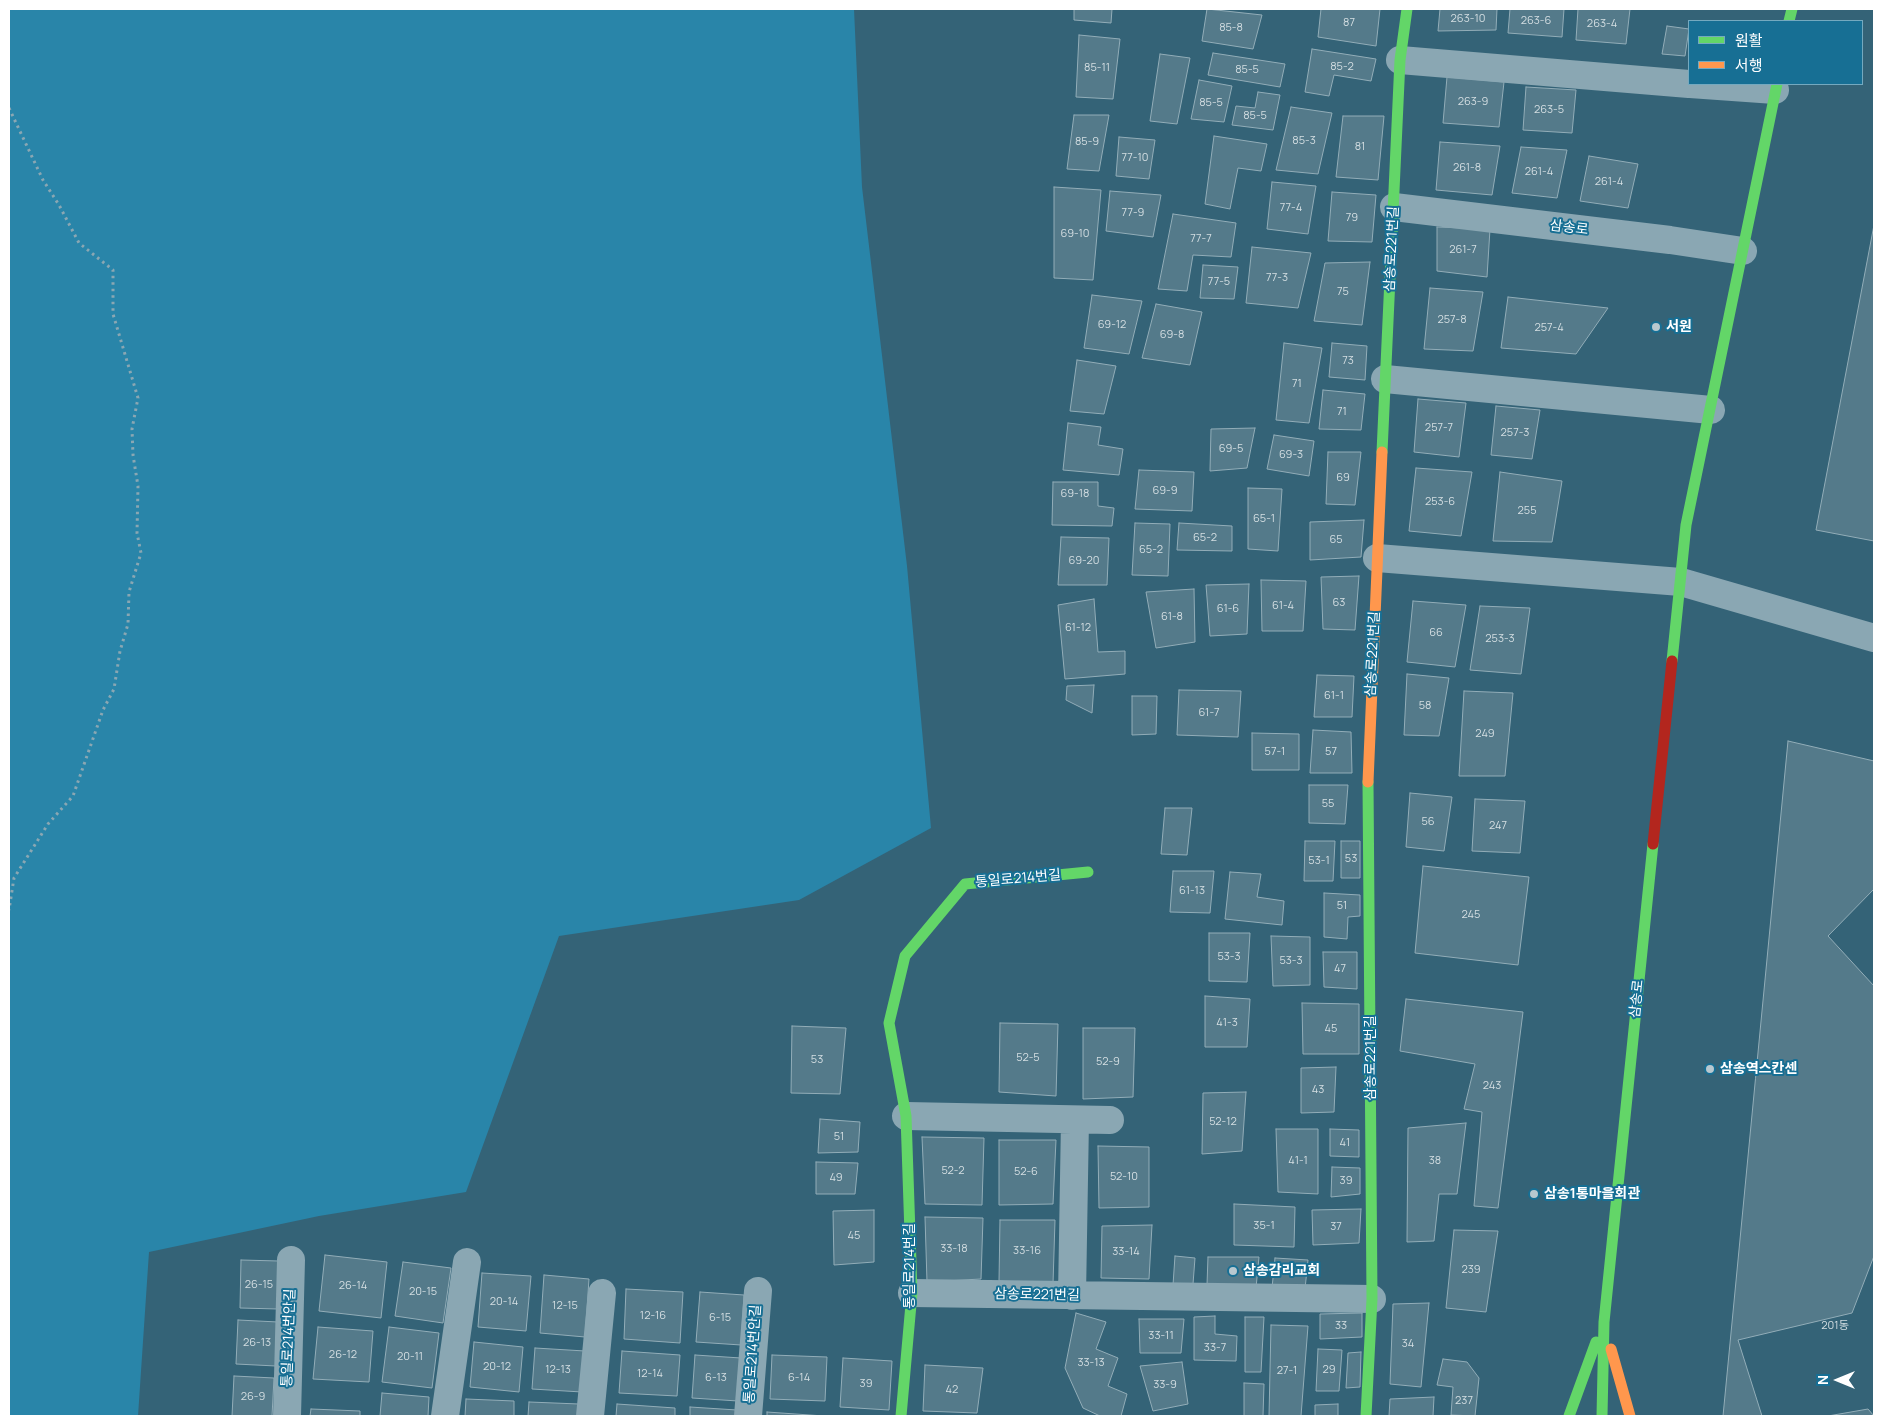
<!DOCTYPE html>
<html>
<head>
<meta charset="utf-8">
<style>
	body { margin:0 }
	#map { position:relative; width:1883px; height:1425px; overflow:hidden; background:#346377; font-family:Manrope,"Noto Sans KR",sans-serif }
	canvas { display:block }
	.frame { position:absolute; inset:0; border:10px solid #fff; pointer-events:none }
	.legend { position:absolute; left:1688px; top:20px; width:175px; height:65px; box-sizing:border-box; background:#176f94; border:1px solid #74a9bf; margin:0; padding:6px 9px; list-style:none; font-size:15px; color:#fff }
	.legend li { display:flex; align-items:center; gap:10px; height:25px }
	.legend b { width:25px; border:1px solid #74a9bf }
	.north { position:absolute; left:1813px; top:1355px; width:50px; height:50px; -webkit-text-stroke:4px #176f94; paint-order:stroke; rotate:270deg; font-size:14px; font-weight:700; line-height:20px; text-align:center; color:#fff }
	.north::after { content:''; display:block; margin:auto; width:18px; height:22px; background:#fff; clip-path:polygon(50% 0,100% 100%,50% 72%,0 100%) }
</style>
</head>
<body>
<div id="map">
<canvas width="1883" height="1425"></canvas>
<div class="frame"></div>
<ul class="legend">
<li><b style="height:6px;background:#63d668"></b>원활</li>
<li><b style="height:6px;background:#ff974d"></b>서행</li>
</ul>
<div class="north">N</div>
</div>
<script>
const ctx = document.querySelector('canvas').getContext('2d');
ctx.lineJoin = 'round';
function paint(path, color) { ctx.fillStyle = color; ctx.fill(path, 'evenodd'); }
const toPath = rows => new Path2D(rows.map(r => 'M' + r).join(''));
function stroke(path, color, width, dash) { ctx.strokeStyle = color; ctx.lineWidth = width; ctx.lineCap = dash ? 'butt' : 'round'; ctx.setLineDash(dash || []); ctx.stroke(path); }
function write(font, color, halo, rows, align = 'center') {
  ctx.font = font + ' Manrope,"Noto Sans KR",sans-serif'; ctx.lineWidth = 4; ctx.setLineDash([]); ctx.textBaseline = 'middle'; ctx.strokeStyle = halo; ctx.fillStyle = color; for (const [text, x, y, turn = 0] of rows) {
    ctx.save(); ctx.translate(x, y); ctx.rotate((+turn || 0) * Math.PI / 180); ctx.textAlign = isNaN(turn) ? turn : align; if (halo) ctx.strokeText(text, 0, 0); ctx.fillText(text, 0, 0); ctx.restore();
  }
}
const green = toPath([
	[9,9,854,9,862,187,907,566,931,828,799,900,559,936,466,1192,319,1216,149,1252,138,1416,9,1416]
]);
const building = toPath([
	[1074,9,1112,9,1111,23,1074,20,1074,9],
	[1207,9,1262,15,1253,49,1202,41,1207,9],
	[1321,9,1380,9,1376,46,1318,37,1321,9],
	[1440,9,1497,9,1496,30,1438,31,1440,9],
	[1510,9,1564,9,1562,37,1508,33,1510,9],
	[1578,9,1630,9,1626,44,1576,40,1578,9],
	[1667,26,1689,29,1685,56,1662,54,1667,26],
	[1079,35,1120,39,1113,99,1076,97,1079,35],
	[1312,49,1376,59,1371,81,1334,75,1329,96,1305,92,1312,49],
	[1213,53,1285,64,1280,87,1208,75,1213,53],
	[1160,54,1190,58,1177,124,1150,121,1160,54],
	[1447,77,1504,82,1499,127,1443,123,1447,77],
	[1199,80,1232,86,1224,122,1191,119,1199,80],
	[1526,87,1576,90,1572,133,1523,130,1526,87],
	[1258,92,1280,95,1273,130,1232,125,1236,106,1255,108,1258,92],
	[1291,107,1332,113,1318,174,1276,170,1291,107],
	[1074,115,1109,115,1099,171,1067,169,1074,115],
	[1343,116,1384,116,1378,180,1336,177,1343,116],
	[1214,136,1267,144,1261,171,1238,168,1230,209,1205,204,1214,136],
	[1119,137,1155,140,1149,179,1116,176,1119,137],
	[1440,142,1500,146,1492,195,1436,190,1440,142],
	[1521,147,1567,150,1557,198,1512,193,1521,147],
	[1589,156,1638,164,1628,208,1580,201,1589,156],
	[1272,182,1316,186,1308,234,1267,229,1272,182],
	[1054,187,1101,190,1093,280,1054,278,1054,187],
	[1110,191,1161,195,1153,237,1106,231,1110,191],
	[1332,192,1376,195,1372,242,1328,241,1332,192],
	[1173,214,1236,223,1231,257,1193,255,1187,291,1158,289,1173,214],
	[1874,225,1874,541,1816,530,1874,225],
	[1437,227,1490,229,1487,277,1437,271,1437,227],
	[1252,247,1311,253,1298,308,1246,303,1252,247],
	[1370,262,1362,325,1314,321,1325,263,1370,262],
	[1203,265,1238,267,1234,299,1200,298,1203,265],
	[1430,288,1483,292,1473,351,1424,349,1430,288],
	[1092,295,1142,301,1129,354,1084,348,1092,295],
	[1508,297,1608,308,1576,354,1501,348,1508,297],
	[1156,304,1202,312,1190,365,1142,358,1156,304],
	[1284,343,1322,348,1309,423,1276,420,1284,343],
	[1332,343,1367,346,1365,380,1329,377,1332,343],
	[1077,360,1116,366,1104,414,1070,411,1077,360],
	[1323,390,1365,394,1361,430,1319,429,1323,390],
	[1418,399,1466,403,1459,457,1414,452,1418,399],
	[1496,406,1540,410,1532,459,1491,455,1496,406],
	[1068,423,1101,427,1098,445,1123,449,1119,475,1063,470,1068,423],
	[1255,428,1247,468,1210,471,1211,429,1255,428],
	[1274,435,1314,441,1309,476,1267,469,1274,435],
	[1328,452,1361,452,1355,505,1326,504,1328,452],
	[1416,468,1472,472,1461,536,1409,531,1416,468],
	[1139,470,1194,472,1192,511,1135,509,1139,470],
	[1500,472,1562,481,1552,542,1493,541,1500,472],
	[1053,482,1098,482,1098,506,1114,508,1112,526,1052,525,1053,482],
	[1248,488,1282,489,1278,551,1248,549,1248,488],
	[1364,520,1361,557,1310,560,1310,522,1364,520],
	[1135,523,1170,524,1168,576,1132,575,1135,523],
	[1179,523,1232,526,1232,551,1177,550,1179,523],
	[1061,537,1109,538,1107,585,1058,585,1061,537],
	[1359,576,1355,630,1323,629,1321,577,1359,576],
	[1261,580,1306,581,1303,631,1262,631,1261,580],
	[1249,584,1247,634,1210,636,1206,585,1249,584],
	[1194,589,1195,642,1156,648,1146,592,1194,589],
	[1094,599,1098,652,1125,651,1125,674,1065,679,1058,605,1094,599],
	[1413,601,1466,605,1455,667,1407,662,1413,601],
	[1480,606,1530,608,1521,674,1470,670,1480,606],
	[1407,674,1449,678,1439,736,1404,735,1407,674],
	[1317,675,1354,676,1352,717,1314,717,1317,675],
	[1094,685,1092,713,1066,700,1067,686,1094,685],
	[1179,690,1241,691,1238,737,1177,735,1179,690],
	[1464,691,1513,693,1505,776,1459,776,1464,691],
	[1132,696,1157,696,1156,734,1132,735,1132,696],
	[1313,730,1351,732,1352,773,1310,773,1313,730],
	[1252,733,1299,734,1299,770,1252,770,1252,733],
	[1788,741,1874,761,1874,1416,1723,1416,1788,741],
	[1309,785,1348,785,1345,824,1309,823,1309,785],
	[1410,793,1452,797,1444,851,1406,847,1410,793],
	[1475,799,1525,801,1520,853,1472,851,1475,799],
	[1165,808,1192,808,1187,855,1161,854,1165,808],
	[1305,841,1335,841,1333,881,1304,881,1305,841],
	[1341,841,1360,841,1360,878,1341,878,1341,841],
	[1423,866,1529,877,1518,965,1415,953,1423,866],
	[1173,871,1214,871,1210,913,1170,912,1173,871],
	[1230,872,1261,874,1257,897,1284,901,1282,925,1225,919,1230,872],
	[1874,889,1874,986,1828,936,1874,889],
	[1324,893,1360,895,1360,916,1348,917,1347,939,1324,937,1324,893],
	[1209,933,1250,933,1247,982,1209,981,1209,933],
	[1271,936,1310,937,1310,985,1273,986,1271,936],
	[1323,952,1357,952,1357,989,1324,987,1323,952],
	[1205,996,1250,999,1247,1047,1205,1047,1205,996],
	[1406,999,1523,1012,1498,1208,1474,1206,1482,1112,1464,1109,1475,1064,1400,1051,1406,999],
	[1302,1003,1359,1004,1359,1054,1303,1054,1302,1003],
	[1000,1023,1058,1024,1056,1096,999,1092,1000,1023],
	[792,1026,846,1028,840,1094,791,1093,792,1026],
	[1083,1028,1135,1028,1133,1097,1083,1099,1083,1028],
	[1336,1067,1334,1112,1301,1113,1301,1068,1336,1067],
	[1246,1092,1242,1151,1202,1154,1203,1093,1246,1092],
	[820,1119,860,1122,858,1152,818,1153,820,1119],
	[1466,1123,1457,1194,1439,1194,1434,1241,1407,1242,1408,1128,1466,1123],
	[1276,1129,1318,1129,1318,1194,1278,1192,1276,1129],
	[1330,1129,1359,1130,1359,1157,1330,1156,1330,1129],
	[922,1137,984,1138,982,1205,925,1204,922,1137],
	[999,1140,1056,1140,1053,1204,999,1205,999,1140],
	[1098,1146,1149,1147,1149,1207,1099,1208,1098,1146],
	[816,1162,858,1163,855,1194,816,1194,816,1162],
	[1332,1167,1360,1168,1360,1194,1331,1197,1332,1167],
	[1234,1204,1295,1207,1294,1247,1234,1245,1234,1204],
	[1361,1209,1359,1243,1313,1245,1312,1210,1361,1209],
	[874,1210,874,1262,834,1265,833,1211,874,1210],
	[925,1217,983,1218,981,1279,927,1282,925,1217],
	[1000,1220,1055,1220,1053,1284,999,1281,1000,1220],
	[1152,1225,1149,1279,1101,1278,1102,1226,1152,1225],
	[1454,1230,1498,1231,1486,1312,1446,1308,1454,1230],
	[325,1255,387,1262,381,1318,319,1311,325,1255],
	[1175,1256,1195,1258,1193,1284,1173,1285,1175,1256],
	[1874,1256,1874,1416,1868,1409,1828,1416,1762,1416,1738,1340,1852,1313,1874,1256],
	[1208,1257,1259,1257,1256,1288,1207,1285,1208,1257],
	[1275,1258,1308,1260,1305,1289,1272,1288,1275,1258],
	[241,1260,279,1261,278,1309,240,1308,241,1260],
	[403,1262,451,1268,443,1323,395,1316,403,1262],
	[482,1273,531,1276,526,1331,478,1327,482,1273],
	[544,1275,589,1279,585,1337,540,1333,544,1275],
	[626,1289,683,1292,680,1343,624,1339,626,1289],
	[700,1292,744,1295,741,1345,696,1342,700,1292],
	[1429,1303,1421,1387,1390,1384,1393,1304,1429,1303],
	[1076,1313,1106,1322,1096,1349,1118,1358,1108,1386,1127,1394,1121,1416,1100,1416,1083,1408,1065,1368,1076,1313],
	[1362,1313,1362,1337,1320,1339,1320,1314,1362,1313],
	[1215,1316,1215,1334,1237,1336,1236,1361,1194,1360,1194,1317,1215,1316],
	[1245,1317,1264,1317,1261,1372,1245,1372,1245,1317],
	[1139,1319,1184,1319,1181,1353,1140,1353,1139,1319],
	[238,1320,278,1322,276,1366,236,1364,238,1320],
	[1271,1325,1308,1326,1301,1416,1269,1416,1271,1325],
	[318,1327,373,1331,369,1382,313,1379,318,1327],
	[389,1327,439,1333,432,1388,382,1382,389,1327],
	[474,1342,523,1347,519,1392,470,1387,474,1342],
	[535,1348,585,1351,582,1392,532,1389,535,1348],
	[1318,1349,1342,1350,1339,1391,1316,1391,1318,1349],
	[622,1351,680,1355,677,1396,619,1393,622,1351],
	[1361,1352,1360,1387,1346,1388,1348,1353,1361,1352],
	[695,1355,741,1358,738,1401,692,1398,695,1355],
	[772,1355,827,1357,825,1401,770,1399,772,1355],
	[843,1358,892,1361,889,1410,840,1407,843,1358],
	[1443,1359,1467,1362,1479,1378,1475,1416,1451,1415,1453,1387,1437,1385,1443,1359],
	[1182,1362,1188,1404,1153,1411,1140,1366,1182,1362],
	[925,1365,983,1368,977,1413,923,1411,925,1365],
	[234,1376,274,1378,272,1416,232,1416,234,1376],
	[1244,1383,1264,1384,1263,1416,1244,1416,1244,1383],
	[382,1393,429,1397,428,1416,380,1416,382,1393],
	[1434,1397,1433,1416,1389,1416,1390,1399,1434,1397],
	[466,1399,514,1401,514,1416,465,1416,466,1399],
	[529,1402,579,1404,578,1416,528,1416,529,1402],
	[617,1404,675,1408,675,1416,616,1416,617,1404],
	[1338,1404,1338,1416,1315,1416,1315,1405,1338,1404],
	[690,1407,737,1410,737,1416,690,1416,690,1407],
	[311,1409,360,1411,360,1416,310,1416,311,1409],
	[767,1412,824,1416,767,1416,767,1412]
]);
const path = toPath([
	[9,108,43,180,59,205,79,243,113,270,113,314,138,398,132,429,133,455,138,486,137,533,141,553,129,592,128,624,120,651,114,689,103,710,73,796,48,824,14,878,9,910]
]);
const street = toPath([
	[1400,60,1689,84],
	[1690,84,1775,90],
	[1394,207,1670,240,1743,251],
	[1385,379,1711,410],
	[1377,558,1681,582,1874,638],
	[906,1116,1110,1120],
	[912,1293,1372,1299],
	[1072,1296,1075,1120],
	[287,1416,291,1260],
	[445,1416,467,1262],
	[590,1416,602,1293],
	[748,1416,758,1291]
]);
const fast = toPath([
	[1789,21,1792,9],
	[1382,452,1400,60,1407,9],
	[1672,661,1686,525,1777,84],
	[901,1416,912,1293,906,1116,889,1023,905,956,965,884,1088,872],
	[1366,1416,1372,1299,1368,782],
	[1569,1416,1596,1342],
	[1602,1416,1604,1322,1653,844]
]);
const slow = toPath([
	[1368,782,1382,452],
	[1611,1349,1630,1416]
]);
const jam = toPath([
	[1653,844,1672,661]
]);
const markers = [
	[1656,327,5,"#b8c8cf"],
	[1710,1069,5,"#b8c8cf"],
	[1534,1194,5,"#b8c8cf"],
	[1233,1271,5,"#b8c8cf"]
];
const numberNames = [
	["263-10",1468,19],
	["263-6",1536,21],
	["87",1349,23],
	["263-4",1602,24],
	["85-8",1231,28],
	["85-2",1342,67],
	["85-11",1097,68],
	["85-5",1247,70],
	["263-9",1473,102],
	["85-5",1211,103],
	["263-5",1549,110],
	["85-5",1255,116],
	["85-3",1304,141],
	["85-9",1087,142],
	["81",1360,147],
	["77-10",1135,158],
	["261-8",1467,168],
	["261-4",1539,172],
	["261-4",1609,182],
	["77-4",1291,208],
	["77-9",1133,213],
	["79",1352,218],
	["69-10",1075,234],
	["77-7",1201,239],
	["261-7",1463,250],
	["77-3",1277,278],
	["77-5",1219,282],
	["75",1343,292],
	["257-8",1452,320],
	["69-12",1112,325],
	["257-4",1549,328],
	["69-8",1172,335],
	["73",1348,361],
	["71",1297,384],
	["71",1342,412],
	["257-7",1439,428],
	["257-3",1515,433],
	["69-5",1231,449],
	["69-3",1291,455],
	["69",1343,478],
	["69-9",1165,491],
	["69-18",1075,494],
	["253-6",1440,502],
	["255",1527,511],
	["65-1",1264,519],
	["65-2",1205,538],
	["65",1336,540],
	["65-2",1151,550],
	["69-20",1084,561],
	["63",1339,603],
	["61-4",1283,606],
	["61-6",1228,609],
	["61-8",1172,617],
	["61-12",1078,628],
	["66",1436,633],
	["253-3",1500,639],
	["61-1",1334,696],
	["58",1425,706],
	["61-7",1209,713],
	["249",1485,734],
	["57-1",1275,752],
	["57",1331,752],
	["55",1328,804],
	["56",1428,822],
	["247",1498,826],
	["53",1351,859],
	["53-1",1319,861],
	["61-13",1192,891],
	["51",1342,906],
	["245",1471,915],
	["53-3",1229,957],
	["53-3",1291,961],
	["47",1340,969],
	["41-3",1227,1023],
	["45",1331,1029],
	["52-5",1028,1058],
	["53",817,1060],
	["52-9",1108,1062],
	["243",1492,1086],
	["43",1318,1090],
	["52-12",1223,1122],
	["51",839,1137],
	["41",1345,1143],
	["41-1",1298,1161],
	["38",1435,1161],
	["52-2",953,1171],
	["52-6",1026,1172],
	["52-10",1124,1177],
	["49",836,1178],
	["39",1346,1181],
	["35-1",1264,1226],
	["37",1336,1227],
	["45",854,1236],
	["33-18",954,1249],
	["33-16",1027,1251],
	["33-14",1126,1252],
	["239",1471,1270],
	["26-15",259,1285],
	["26-14",353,1286],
	["20-15",423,1292],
	["20-14",504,1302],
	["12-15",565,1306],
	["12-16",653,1316],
	["6-15",720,1318],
	["33",1341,1326],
	["201동",1835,1326],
	["33-11",1161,1336],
	["26-13",257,1343],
	["34",1408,1344],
	["33-7",1215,1348],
	["26-12",343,1355],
	["20-11",410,1357],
	["33-13",1091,1363],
	["20-12",497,1367],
	["12-13",558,1370],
	["29",1329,1370],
	["27-1",1287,1371],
	["12-14",650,1374],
	["6-13",716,1378],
	["6-14",799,1378],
	["39",866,1384],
	["33-9",1165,1385],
	["42",952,1390],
	["26-9",253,1397],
	["237",1464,1401]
];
const streetNames = [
	["삼송로",1569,228,7],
	["삼송로221번길",1392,249,-87],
	["삼송로221번길",1373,654,-87],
	["통일로214번길",1018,879,-5],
	["삼송로",1637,999,-84],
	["삼송로221번길",1371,1058,-90],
	["통일로214번길",910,1266,-90],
	["삼송로221번길",1037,1295,1],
	["통일로214번안길",289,1338,-88],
	["통일로214번안길",753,1354,-86]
];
const poiNames = [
	["서원",1666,327],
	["삼송역스칸센",1720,1069],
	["삼송1통마을회관",1544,1194],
	["삼송감리교회",1243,1271]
];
paint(green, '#2985a9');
paint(building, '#547a8a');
stroke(building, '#92adb8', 1);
stroke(path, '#8aa7b3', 3, [2.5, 4]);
stroke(street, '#8aa7b3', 28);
stroke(fast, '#63d668', 11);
stroke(slow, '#ff974d', 11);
stroke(jam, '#b3261e', 11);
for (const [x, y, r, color] of markers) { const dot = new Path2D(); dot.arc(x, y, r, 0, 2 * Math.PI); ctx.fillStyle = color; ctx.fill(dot); stroke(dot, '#176f94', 2); }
write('11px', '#d4dee2', null, numberNames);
write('14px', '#fff', '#176f94', streetNames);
write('bold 14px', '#fff', '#176f94', poiNames, 'left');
</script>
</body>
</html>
